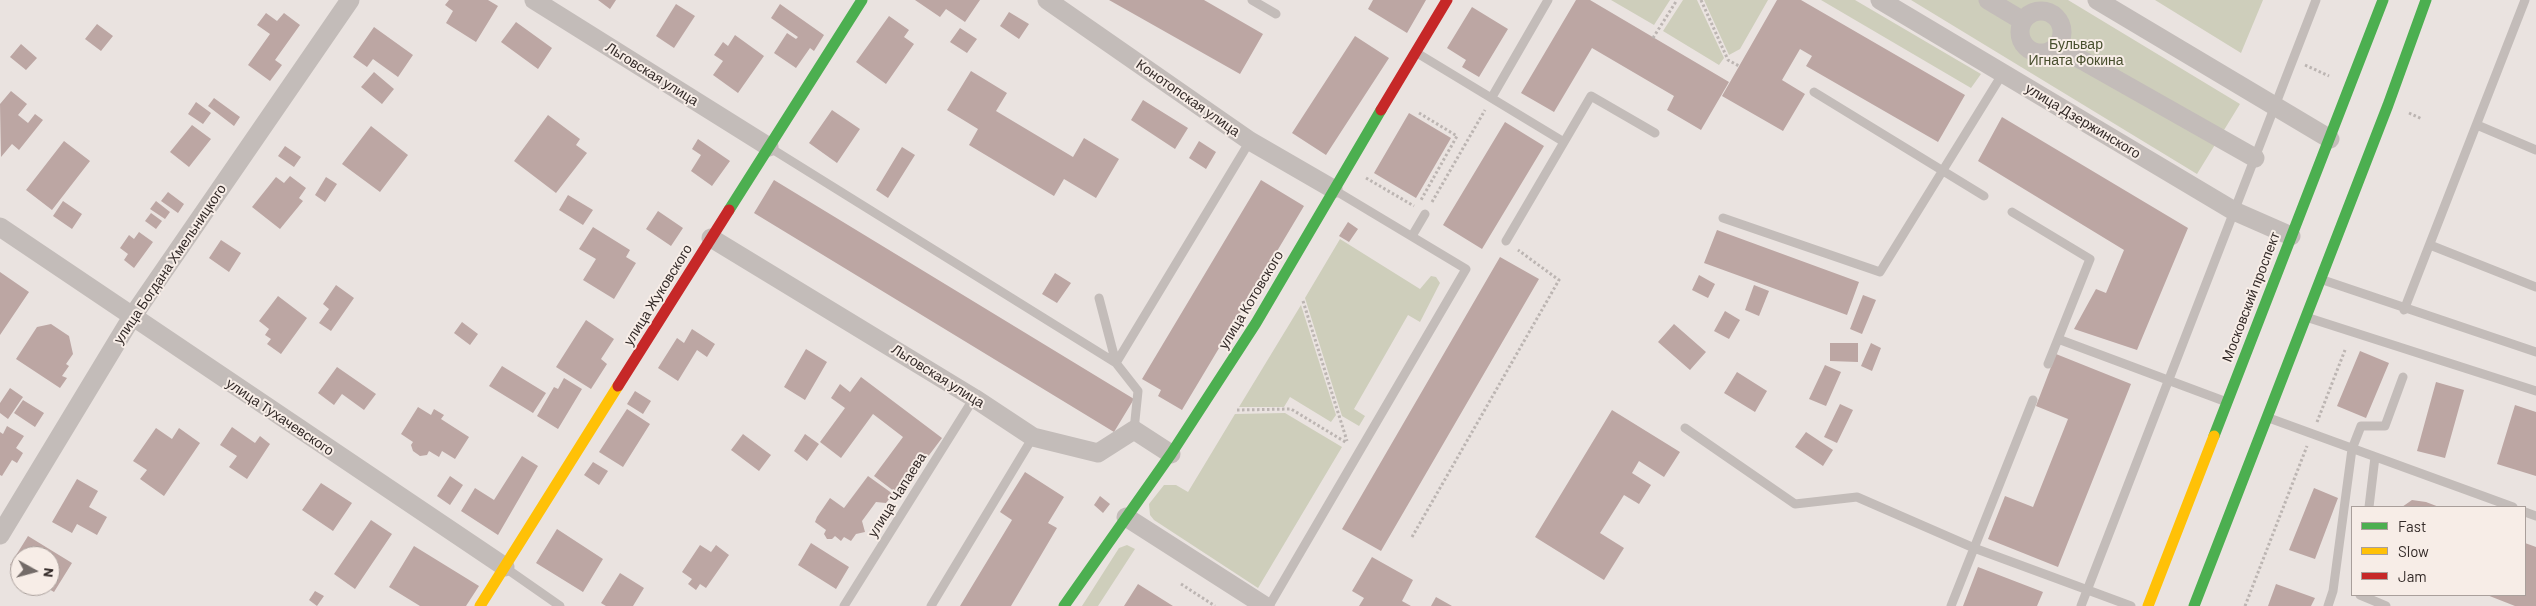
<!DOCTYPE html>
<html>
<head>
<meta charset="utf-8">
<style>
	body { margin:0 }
	#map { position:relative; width:2536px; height:606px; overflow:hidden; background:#eae3e0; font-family:Barlow,sans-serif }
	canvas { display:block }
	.legend { position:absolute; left:2351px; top:506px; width:175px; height:90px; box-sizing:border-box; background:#f7ede7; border:1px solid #a99f9b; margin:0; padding:6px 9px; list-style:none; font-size:15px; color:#332a28 }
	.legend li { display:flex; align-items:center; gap:10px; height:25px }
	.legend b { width:25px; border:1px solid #a99f9b }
	.north { position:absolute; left:10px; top:546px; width:50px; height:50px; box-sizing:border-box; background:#f7ede7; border:1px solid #a99f9b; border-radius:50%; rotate:97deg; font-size:14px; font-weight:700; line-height:20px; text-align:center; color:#332a28 }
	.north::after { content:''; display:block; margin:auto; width:18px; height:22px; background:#736b68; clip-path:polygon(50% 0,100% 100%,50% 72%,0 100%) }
</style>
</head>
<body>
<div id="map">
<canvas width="2536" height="606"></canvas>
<ul class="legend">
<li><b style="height:6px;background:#4caf50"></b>Fast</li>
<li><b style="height:6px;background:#ffc107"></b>Slow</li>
<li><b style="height:6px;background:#c62828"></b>Jam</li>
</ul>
<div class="north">N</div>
</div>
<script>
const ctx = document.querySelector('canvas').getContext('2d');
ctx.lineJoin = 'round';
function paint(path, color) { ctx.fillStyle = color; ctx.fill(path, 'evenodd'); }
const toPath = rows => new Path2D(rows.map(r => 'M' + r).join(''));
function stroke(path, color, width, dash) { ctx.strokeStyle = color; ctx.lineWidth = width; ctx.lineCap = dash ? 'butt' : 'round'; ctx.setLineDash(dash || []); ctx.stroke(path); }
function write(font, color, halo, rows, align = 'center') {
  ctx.font = font + ' Barlow,sans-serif'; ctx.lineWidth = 4; ctx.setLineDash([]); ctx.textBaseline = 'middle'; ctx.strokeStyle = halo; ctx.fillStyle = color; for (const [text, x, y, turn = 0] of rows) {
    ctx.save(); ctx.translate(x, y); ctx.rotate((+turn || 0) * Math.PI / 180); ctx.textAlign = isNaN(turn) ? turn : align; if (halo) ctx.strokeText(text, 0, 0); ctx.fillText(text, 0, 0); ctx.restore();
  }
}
const green = toPath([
	[1611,0,1670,0,1654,25],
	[1683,0,1697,0,1724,58,1719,65,1663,31],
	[1704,0,1768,0,1740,49,1729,55],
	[1821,0,1855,0,1981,74,1971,88],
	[1911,0,2068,0,2240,104,2197,174],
	[2155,0,2263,0,2241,53],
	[1340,239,1420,289,1431,276,1436,277,1440,283,1420,322,1408,315,1354,409,1365,416,1359,426,1342,416,1305,298],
	[1301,305,1336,415,1331,422,1290,397,1284,407,1239,407],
	[1285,413,1342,447,1258,588,1154,520,1150,515,1149,504,1164,485,1176,485,1188,492,1235,414],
	[1127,545,1135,549,1098,606,1082,606,1119,548]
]);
const building = toPath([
	[449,0,488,0,498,6,476,42,446,23,453,11,445,5],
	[598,0,616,0,610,9],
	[915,0,980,0,965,22,946,9,940,17],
	[1109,0,1204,0,1263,34,1240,74],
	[1373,0,1426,0,1407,33,1368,9],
	[1576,0,1590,0,1729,82,1701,130,1667,110,1674,96,1592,48,1554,112,1521,93],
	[1777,0,1801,0,1965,95,1938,142,1806,66,1812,56,1800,49,1782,80,1805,94,1783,131,1722,96],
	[676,4,695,16,674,48,656,36],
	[780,4,824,35,814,51,810,48,796,68,774,53,787,33,796,39,798,37,771,18],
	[1472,7,1508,29,1479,77,1462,67,1466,60,1447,48],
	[1009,12,1029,24,1019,39,1000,26],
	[266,13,277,21,284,13,300,25,275,60,282,65,270,81,248,65,270,34,257,25],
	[889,16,909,30,904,37,914,44,886,84,856,62],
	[516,22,552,48,538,69,501,42],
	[97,24,113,36,101,51,85,39],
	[374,27,413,55,398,77,373,59,367,67,353,57],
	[960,28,977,39,967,53,950,42],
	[735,35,764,56,738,93,713,75,723,61,714,55,723,42,728,46],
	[1355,36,1389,58,1326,155,1292,133],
	[21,44,37,58,26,70,10,57],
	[971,71,1007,93,996,111,1073,157,1084,138,1119,159,1096,198,1064,179,1054,196,969,145,978,129,947,110],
	[374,72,394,89,382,104,361,87],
	[11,91,27,104,18,115,28,123,35,114,43,120,19,150,12,144,1,157,0,104],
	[214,98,240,117,234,126,208,106],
	[1143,100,1188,128,1175,149,1131,120],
	[196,102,211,113,203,124,188,114],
	[832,110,860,129,837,163,809,143],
	[1409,113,1451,138,1416,198,1374,173],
	[548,115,580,139,576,145,587,153,556,193,514,161],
	[2002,117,2188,228,2137,350,2074,329,2096,289,2106,293,2124,250,1978,161],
	[1505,122,1544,146,1482,249,1443,225],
	[192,125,211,139,189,167,170,152],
	[371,126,408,155,380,192,342,164],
	[698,139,730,161,712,186,691,171,701,155,692,149],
	[64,141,90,161,52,210,26,190],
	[1199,141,1216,152,1206,169,1189,158],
	[285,146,301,157,294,167,278,156],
	[902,147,915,155,888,198,876,190],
	[290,176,306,188,299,198,303,201,280,229,252,207,276,177,284,183],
	[326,177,337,184,325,202,315,195],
	[774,180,1134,399,1114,432,754,213],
	[1261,180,1304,206,1182,410,1158,396,1161,390,1142,379],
	[168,192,184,204,178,213,161,201],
	[568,195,593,210,583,225,559,210],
	[63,201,82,214,72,229,53,216],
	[156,201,170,212,165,219,150,209],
	[658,211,683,228,671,246,646,229],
	[151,213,162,221,156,229,145,221],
	[1348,222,1358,229,1349,242,1339,236],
	[593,227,630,250,626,257,636,263,614,299,583,280,596,259,579,249],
	[1717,230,1859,282,1847,315,1704,263],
	[139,232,153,242,134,268,124,260,128,254,120,248,129,235,134,239],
	[221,240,241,253,229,272,209,258],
	[1500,257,1539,279,1381,551,1342,529],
	[0,272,29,292,0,335],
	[1055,273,1071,283,1057,303,1042,294],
	[1699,275,1715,284,1708,298,1692,290],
	[336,285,354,298,331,331,319,323,329,309,323,304],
	[1754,285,1769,291,1759,316,1745,310],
	[1863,295,1876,300,1862,334,1850,329],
	[278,296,307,318,281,354,267,344,271,339,265,335,269,329,259,321],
	[1725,311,1740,320,1729,339,1714,331],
	[586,320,614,339,601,359,607,364,591,389,556,367],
	[462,322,478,334,470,345,454,333],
	[51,324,69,336,73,354,66,364,69,366,62,376,67,378,60,388,16,359,37,327],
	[1674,324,1706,352,1690,370,1658,342],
	[692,329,715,344,707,357,697,350,678,381,658,368,677,338,684,343],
	[1830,343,1858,343,1858,362,1830,361],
	[1871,343,1881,348,1872,371,1861,366],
	[806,349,827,362,805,400,784,387],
	[2360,351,2389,363,2366,418,2337,406],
	[2056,354,2131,384,2058,567,1988,539,2005,496,2033,507,2068,419,2036,406],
	[1825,365,1841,372,1826,406,1809,399],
	[502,366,546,393,533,413,489,386],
	[337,367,376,394,364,410,342,394,334,405,318,393],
	[1737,372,1767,391,1755,412,1724,393],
	[861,377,942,438,899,495,874,476,903,437,873,414,841,458,820,442,845,408,831,398,840,384,850,392],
	[564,378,582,389,558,429,537,416,554,387,558,389],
	[2436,382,2464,390,2445,458,2417,451],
	[10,388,23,397,8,419,0,413,0,403],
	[635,391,651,401,643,414,627,404],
	[23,400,44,413,35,427,14,413],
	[1840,404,1853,410,1837,443,1824,437],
	[2515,405,2536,412,2536,476,2497,464],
	[418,407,431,415,434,409,444,415,441,419,469,437,455,459,442,451,439,457,429,451,427,455,420,456,413,451,411,445,413,442,401,434],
	[627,409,650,424,623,467,599,452],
	[1612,410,1680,452,1664,477,1639,461,1632,473,1651,485,1639,504,1624,495,1600,533,1624,548,1604,580,1535,537],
	[7,426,24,436,16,448,23,453,17,463,12,460,2,476,0,475,0,432,3,434],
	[232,427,255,443,260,436,270,444,247,479,229,467,237,456,220,445],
	[156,428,172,439,179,428,200,443,164,496,140,479,147,470,133,461],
	[1806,432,1833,450,1823,466,1795,447],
	[743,434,771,455,759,471,731,450],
	[805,434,819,444,807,461,794,451],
	[522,456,538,466,498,535,461,511,475,488,494,500],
	[593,462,608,471,599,485,584,475],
	[1025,472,1064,497,1048,523,1057,528,1011,606,960,606,1012,520,1000,512],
	[450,476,463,485,450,505,437,496],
	[868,476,893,494,886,503,876,502,862,521,865,532,856,534,851,541,844,537,841,541,835,536,832,539,827,539,824,534,826,530,815,522,817,517,830,498,844,508],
	[77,479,98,491,89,507,107,517,97,535,77,524,72,533,52,522],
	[321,483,352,503,333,531,302,510],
	[2314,488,2338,498,2315,559,2289,550],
	[1100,496,1110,504,1103,513,1094,505],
	[2412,500,2426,502,2439,507,2402,507],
	[371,520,392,534,355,589,334,574],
	[557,529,603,559,583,592,536,563],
	[28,536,72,563,54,592,44,586,50,586,50,556,20,556,20,571,10,565],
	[811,543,849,567,836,589,798,565],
	[2525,543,2536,547,2536,606,2515,606,2487,595,2525,595],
	[700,545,711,552,716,545,729,555,706,588,700,584,696,590,688,584,692,579,682,572],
	[414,546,479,586,466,606,420,606,389,587],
	[1372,557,1413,580,1402,601,1411,606,1359,606,1364,598,1352,591],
	[1978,567,2043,592,2037,606,1963,606],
	[620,573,644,588,633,606,606,606,601,603],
	[1138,584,1173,606,1124,606],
	[2276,584,2315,598,2311,606,2268,606],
	[315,591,324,596,317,606,309,600],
	[1436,597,1452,606,1431,606]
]);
const path = toPath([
	[1701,0,1728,60,1739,66],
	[1653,38,1677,0],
	[2305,65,2329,76],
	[1419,113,1457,136,1421,200],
	[2409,113,2422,119],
	[1366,178,1414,206],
	[1432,202,1485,110],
	[1303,301,1347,441],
	[1237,410,1291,409,1347,443],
	[2317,422,2345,350],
	[1412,537,1559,280,1518,250],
	[1181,584,1215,606],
	[2245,606,2307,446]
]);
const lane = toPath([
	[1252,0,1276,14],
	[1417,53,1564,142],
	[1814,92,1984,196],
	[1492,97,1548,0],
	[2477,125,2536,150],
	[772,149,1116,363,1250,141],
	[2012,212,2090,259,2048,364],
	[1723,218,1880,272,2003,73],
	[1412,236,1425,214],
	[1506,241,1591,96,1655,133],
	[2430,245,2536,287],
	[2323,280,2536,352],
	[1099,298,1116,363,1138,391,1134,430],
	[2404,310,2525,0],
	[2309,318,2536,391],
	[2058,339,2224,401],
	[2269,418,2513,507],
	[1685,428,1795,504,1857,497,1974,548,2131,606],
	[2369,507,2375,457],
	[2525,512,2536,516],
	[507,569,560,606],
	[2360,595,2386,606],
	[844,606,974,398],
	[931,606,1033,437],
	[1269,606,1466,269,1336,191],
	[1951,606,2033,400],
	[2081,606,2316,0],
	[2328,606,2333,591,2352,449,2361,426,2385,426,2403,377]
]);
const street = toPath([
	[534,0,769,147],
	[1047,0,1250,141,1333,189],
	[1880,0,2234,211,2291,236],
	[1988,0,2023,21],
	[2097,0,2330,139],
	'2020 32a21 21 0 1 1 42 0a21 21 0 1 1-42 0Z',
	[2057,46,2255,158],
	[0,227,505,567],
	[711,238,974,398,1033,437,1098,453,1134,430,1171,454],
	[1126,517,1265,606],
	[0,535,132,317,350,0]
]);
const fast = toPath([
	[729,210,862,0],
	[2214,436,2383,0],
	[1064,606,1171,454,1256,323,1381,110],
	[2194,606,2388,105,2426,0]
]);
const slow = toPath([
	[480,606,618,386],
	[2148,606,2214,436]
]);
const jam = toPath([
	[1381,110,1447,0],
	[618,386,729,210]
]);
const parkNames = [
	["Бульвар",2076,44],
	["Игната Фокина",2076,60]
];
const streetNames = [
	["Льговская улица",652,74,32],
	["Конотопская улица",1188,98,35],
	["улица Дзержинского",2083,121,31],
	["улица Богдана Хмельницкого",170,264,-56],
	["улица Жуковского",658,295,-58],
	["Московский проспект",2251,297,-69],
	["улица Котовского",1251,300,-59],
	["Льговская улица",938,376,32],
	["улица Тухачевского",280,417,34],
	["улица Чапаева",897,495,-58]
];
paint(green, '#cecebb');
paint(building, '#bca6a3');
stroke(path, '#bcb5b2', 3, [2.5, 2.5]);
stroke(lane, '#c3bcb9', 9);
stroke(street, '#c3bcb9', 19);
stroke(fast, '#4caf50', 11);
stroke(slow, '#ffc107', 11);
stroke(jam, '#c62828', 11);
write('14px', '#484f2e', '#f7ede7', parkNames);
write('14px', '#332a28', '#f7ede7', streetNames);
</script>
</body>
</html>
